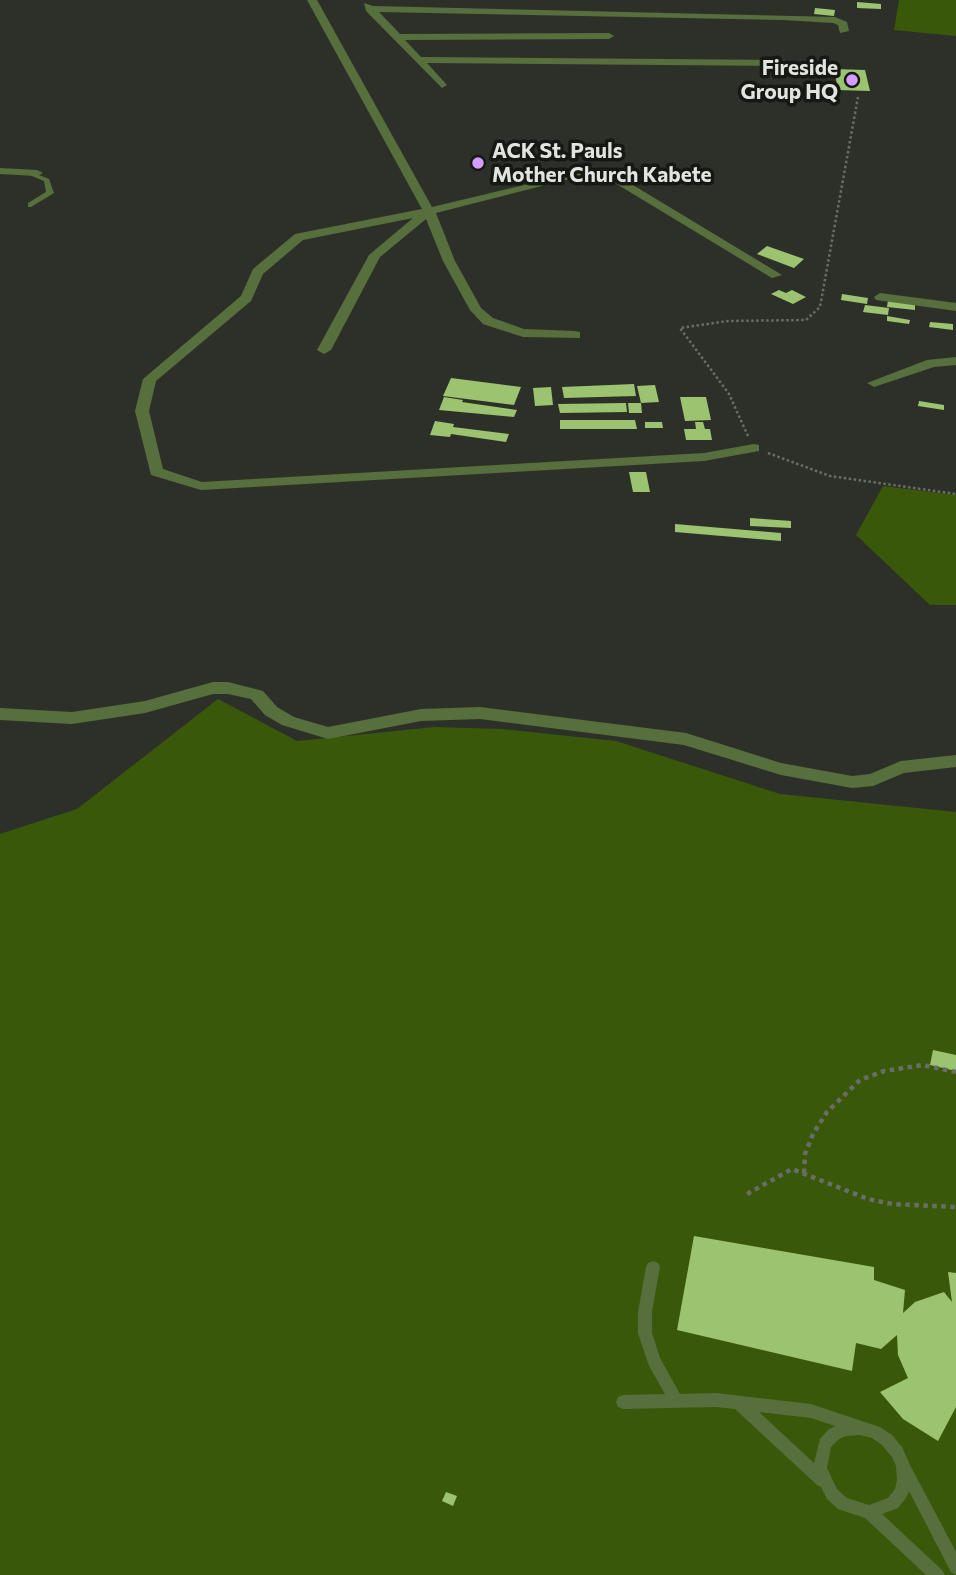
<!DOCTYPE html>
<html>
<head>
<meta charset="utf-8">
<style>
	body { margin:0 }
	canvas { display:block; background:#2d3029 }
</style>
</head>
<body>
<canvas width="956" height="1575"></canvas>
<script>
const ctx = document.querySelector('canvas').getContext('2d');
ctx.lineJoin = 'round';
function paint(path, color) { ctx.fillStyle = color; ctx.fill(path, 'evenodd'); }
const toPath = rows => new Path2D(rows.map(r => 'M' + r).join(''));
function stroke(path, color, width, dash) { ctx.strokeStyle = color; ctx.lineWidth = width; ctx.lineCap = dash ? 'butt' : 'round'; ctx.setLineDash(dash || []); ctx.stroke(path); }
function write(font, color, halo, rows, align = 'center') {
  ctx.font = font + ' Commissioner,sans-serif'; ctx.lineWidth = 7; ctx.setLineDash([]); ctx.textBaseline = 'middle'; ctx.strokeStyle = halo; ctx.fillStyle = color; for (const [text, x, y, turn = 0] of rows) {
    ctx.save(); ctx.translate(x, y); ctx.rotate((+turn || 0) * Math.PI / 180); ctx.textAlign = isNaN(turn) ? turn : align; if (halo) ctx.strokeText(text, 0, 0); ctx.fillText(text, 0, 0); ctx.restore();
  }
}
const green = toPath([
	[899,0,956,0,956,36,894,30],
	[883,486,956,495,956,605,930,605,856,535],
	[218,699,297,741,435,727,502,729,616,741,780,794,956,812,956,1575,0,1575,0,834,77,809]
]);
const building = toPath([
	[857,2,881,4,881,9,857,8],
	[815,8,835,10,834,16,814,14],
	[834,69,865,70,870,91,838,90],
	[767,246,804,259,794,268,757,254],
	[779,290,786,293,792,290,806,297,793,304,771,294],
	[842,294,868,298,867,304,841,300],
	[888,300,915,303,915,310,887,307],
	[865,305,889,308,888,315,863,312],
	[887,316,910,320,909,324,887,321],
	[930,322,953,324,953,330,929,327],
	[451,378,521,387,514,405,443,396],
	[634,384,636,396,564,398,562,387],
	[655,385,659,402,641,403,637,386],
	[551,387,553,405,535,406,533,388],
	[444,397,463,400,462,402,517,410,514,417,439,410],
	[680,397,706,397,711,420,685,421],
	[919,401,944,405,944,410,918,406],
	[626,403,627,412,560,413,558,404],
	[628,403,641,403,642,413,629,413],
	[560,420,635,420,637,429,560,429],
	[435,421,454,424,453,427,509,434,506,442,451,434,450,437,430,435],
	[645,422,662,422,663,428,645,428],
	[695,422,703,422,705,429,710,429,712,440,686,440,684,429,696,429],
	[629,472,646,472,650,492,633,492],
	[750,518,791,521,791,528,750,526],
	[675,524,781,533,781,541,675,532],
	[933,1050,956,1055,956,1071,930,1065],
	[694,1236,874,1267,874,1280,905,1290,903,1313,915,1302,944,1292,952,1302,948,1272,956,1273,956,1407,938,1441,903,1419,880,1392,908,1378,898,1355,897,1335,881,1349,856,1343,852,1371,677,1330],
	[446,1492,457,1496,453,1506,442,1501]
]);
const pathFar1 = toPath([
	[748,436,729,394,680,328,728,321,806,320,820,307,858,97],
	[768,453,830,476,956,494]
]);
const path = toPath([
	[804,1173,805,1154,813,1134,827,1112,860,1080,884,1071,923,1065,956,1072],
	[747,1194,792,1169,868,1199,892,1204,956,1207]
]);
const lane = toPath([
	[29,171,49,179,54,193,31,207,28,207,28,203,46,192,44,181,27,174,26,173,29,171],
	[653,1261,658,1263,660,1267,652,1312,652,1333,660,1358,680,1394,716,1393,811,1404,880,1427,892,1435,902,1447,910,1465,956,1552,956,1575,951,1572,909,1491,906,1498,898,1508,882,1514,942,1570,945,1575,926,1575,865,1518,838,1509,827,1499,821,1487,817,1485,735,1409,716,1407,623,1409,618,1407,616,1402,618,1397,623,1395,665,1394,649,1366,638,1333,638,1312,646,1267,648,1263,653,1261],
	[759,1412,811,1418,835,1426,829,1429,820,1439,814,1463,759,1412],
	[860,1435,872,1438,882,1445,892,1457,896,1466,897,1480,895,1489,888,1498,869,1505,847,1498,837,1489,827,1468,831,1447,839,1439,846,1436,860,1435]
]);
const street = toPath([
	[307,0,317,0,432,207,587,170,623,179,782,275,772,278,615,183,587,176,569,179,436,213,455,261,481,308,493,318,524,329,575,331,580,332,580,338,523,337,483,324,470,310,443,261,426,219,380,257,331,350,324,354,317,350,369,255,413,218,303,240,263,274,251,301,156,381,149,411,163,469,202,482,704,453,754,444,759,445,759,451,704,461,201,490,151,475,135,411,143,379,241,296,253,269,295,234,422,209,307,0],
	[364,3,373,6,835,17,847,22,849,31,840,33,838,25,833,23,783,20,379,12,400,34,609,33,614,36,609,39,405,40,421,57,784,60,789,63,784,66,427,63,447,85,442,88,366,11,364,3],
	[0,168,37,170,43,173,37,176,0,174,0,168],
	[880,293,956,303,956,311,876,300,874,297,880,293],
	[956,357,956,365,934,367,874,387,867,383,927,360,956,357],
	[213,682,228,682,263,691,277,707,294,717,328,727,421,709,480,707,686,733,781,763,852,776,870,774,901,761,956,755,956,767,904,773,873,786,852,788,781,775,684,745,480,719,421,721,328,739,282,725,265,715,251,699,228,694,213,694,145,713,72,724,0,720,0,708,72,712,145,701,213,682]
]);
const markers = [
	[852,80,7,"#d39cfd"],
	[478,163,7,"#d39cfd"]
];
const farPoinames = [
	["Fireside",838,68],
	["Group HQ",838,92],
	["ACK St. Pauls",492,151,"left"],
	["Mother Church Kabete",492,175,"left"]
];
paint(green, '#3a580a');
paint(building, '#9cc370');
stroke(pathFar1, '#6a6d67', 2.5, [2.5, 2.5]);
stroke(path, '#6a6d67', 4.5, [4.5, 4.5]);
paint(lane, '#576f3c');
paint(street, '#576f3c');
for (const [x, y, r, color] of markers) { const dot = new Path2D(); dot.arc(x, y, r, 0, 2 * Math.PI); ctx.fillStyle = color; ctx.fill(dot); stroke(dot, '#161814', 2.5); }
write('bold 21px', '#e2e4e0', '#161814', farPoinames, 'right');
</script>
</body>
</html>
